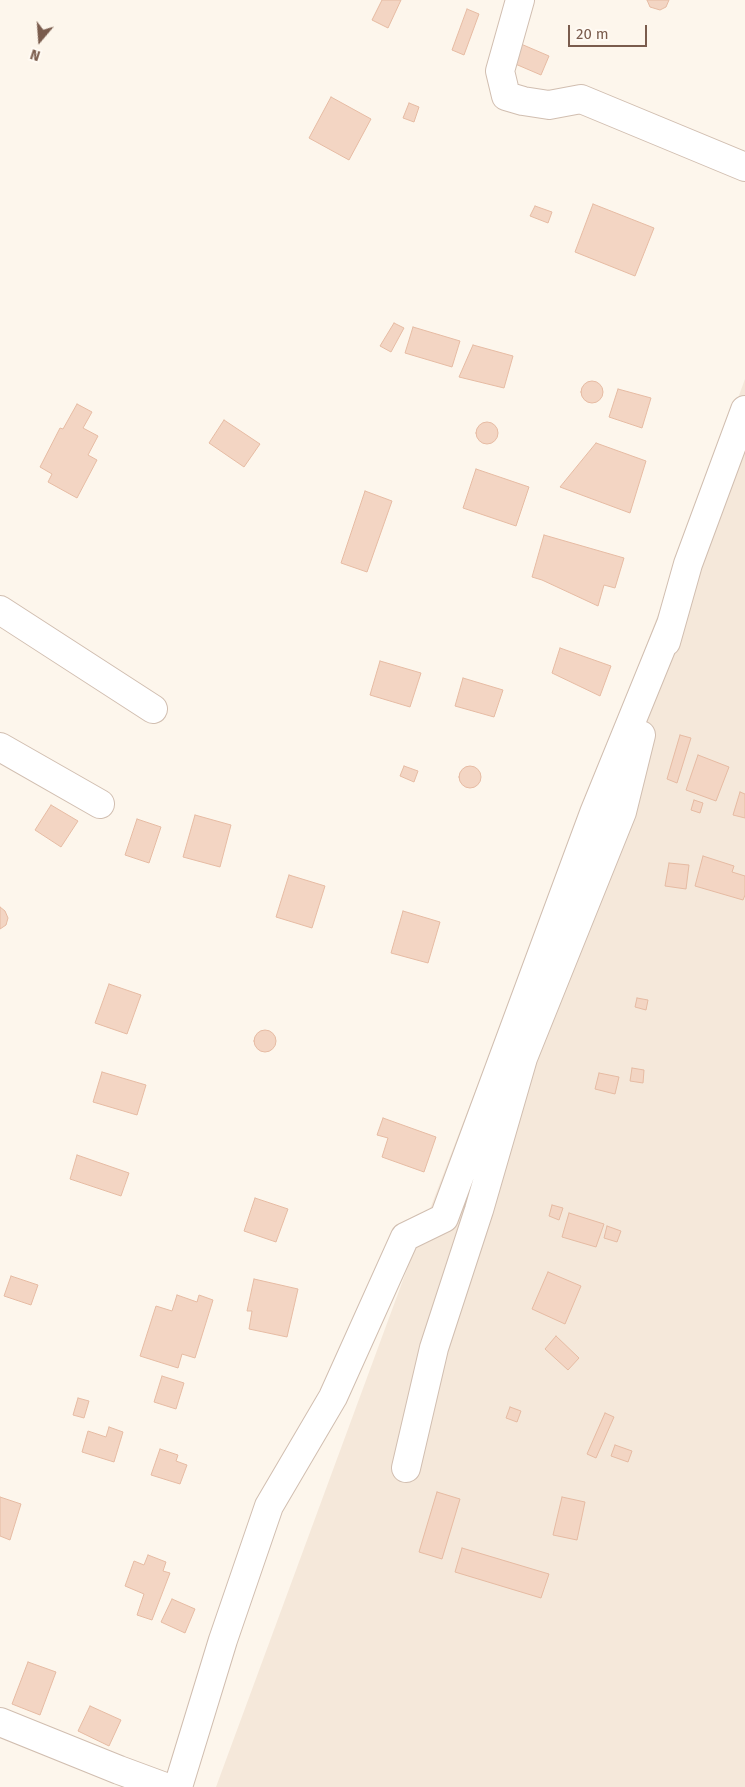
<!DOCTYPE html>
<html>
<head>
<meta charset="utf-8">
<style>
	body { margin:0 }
	#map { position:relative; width:745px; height:1787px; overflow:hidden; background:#fdf6ec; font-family:"Fira Sans",sans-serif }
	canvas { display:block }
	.north { position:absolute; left:15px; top:15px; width:50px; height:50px; -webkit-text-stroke:4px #fffaf3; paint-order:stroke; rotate:198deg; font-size:14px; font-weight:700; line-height:20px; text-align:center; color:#7a5c4d }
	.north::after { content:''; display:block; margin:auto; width:18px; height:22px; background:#7a5c4d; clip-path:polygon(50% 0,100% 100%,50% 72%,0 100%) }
	.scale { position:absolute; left:568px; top:25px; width:79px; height:22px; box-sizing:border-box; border:2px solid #7a5c4d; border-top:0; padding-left:6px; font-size:15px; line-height:18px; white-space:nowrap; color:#7a5c4d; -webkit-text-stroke:4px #fffaf3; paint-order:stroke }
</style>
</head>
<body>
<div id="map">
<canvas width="745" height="1787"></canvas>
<div class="north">N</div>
<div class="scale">20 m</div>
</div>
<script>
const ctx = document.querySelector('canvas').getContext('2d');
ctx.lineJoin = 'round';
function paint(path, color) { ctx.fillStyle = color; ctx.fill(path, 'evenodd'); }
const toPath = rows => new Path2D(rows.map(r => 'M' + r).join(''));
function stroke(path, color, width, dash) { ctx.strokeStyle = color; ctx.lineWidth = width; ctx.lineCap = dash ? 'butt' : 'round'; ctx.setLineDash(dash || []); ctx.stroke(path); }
const residential = toPath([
	[745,379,745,1787,216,1787,410,1261,682,552]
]);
const building = toPath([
	[382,0,401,0,388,28,372,20,382,0],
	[647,0,669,0,666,7,660,10,650,7,647,0],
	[467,9,479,14,464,55,452,50,467,9],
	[521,44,549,56,541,75,513,63,521,44],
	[331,97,371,119,349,160,309,138,331,97],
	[409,103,419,107,414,122,403,118,409,103],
	[593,204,654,228,635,276,575,252,593,204],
	[535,206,552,212,548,223,530,216,535,206],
	[394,323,404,328,391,352,380,346,394,323],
	[413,327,460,341,452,367,405,353,413,327],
	[473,345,513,356,504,388,459,377,473,345],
	'581 392a11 11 0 1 1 22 0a11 11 0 1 1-22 0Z',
	[618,389,651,398,642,428,609,417,618,389],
	[77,404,92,412,83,428,98,436,88,455,97,460,77,498,48,482,52,474,40,467,60,428,63,429,77,404],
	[224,420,260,444,244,467,209,443,224,420],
	'476 433a11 11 0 1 1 22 0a11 11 0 1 1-22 0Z',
	[596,443,646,461,630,513,560,487,596,443],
	[476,469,529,487,516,526,463,508,476,469],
	[365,491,392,501,367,572,341,563,365,491],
	[544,535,624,558,615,588,604,585,598,606,542,580,532,577,544,535],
	[560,648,611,666,600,696,552,673,560,648],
	[380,661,421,673,410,707,370,695,380,661],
	[463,678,503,690,494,717,455,706,463,678],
	[680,735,691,738,677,783,667,779,680,735],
	[698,755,729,767,716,801,686,790,698,755],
	[404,766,418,771,414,782,400,776,404,766],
	'459 777a11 11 0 1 1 22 0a11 11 0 1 1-22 0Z',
	[740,792,745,794,745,818,733,815,740,792],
	[694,800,703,803,700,813,691,810,694,800],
	[51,805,78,821,61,847,35,830,51,805],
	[195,815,231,825,220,867,183,857,195,815],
	[137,819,161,827,149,863,125,855,137,819],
	[703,856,734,866,732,872,745,876,745,895,743,900,695,886,703,856],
	[669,863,689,865,686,889,665,886,669,863],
	[289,875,325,886,312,928,276,917,289,875],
	[0,907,5,911,8,918,6,925,0,929,0,907],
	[403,911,440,922,428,963,391,953,403,911],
	[109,984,141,995,127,1034,95,1023,109,984],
	[637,998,648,1000,646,1010,635,1007,637,998],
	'254 1041a11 11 0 1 1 22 0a11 11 0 1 1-22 0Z',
	[632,1068,644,1070,643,1083,630,1081,632,1068],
	[102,1072,146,1085,137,1115,93,1102,102,1072],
	[599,1073,619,1077,615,1094,595,1089,599,1073],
	[383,1118,436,1137,424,1172,382,1157,388,1138,377,1135,383,1118],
	[77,1155,129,1173,121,1196,70,1179,77,1155],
	[255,1198,288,1209,276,1242,244,1231,255,1198],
	[552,1205,563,1208,559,1220,549,1216,552,1205],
	[569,1213,604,1224,596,1247,562,1237,569,1213],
	[607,1226,621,1231,617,1242,604,1238,607,1226],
	[548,1272,581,1286,565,1324,532,1309,548,1272],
	[11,1276,38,1285,31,1305,4,1296,11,1276],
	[254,1279,298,1289,287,1337,249,1329,252,1311,247,1311,254,1279],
	[177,1295,197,1302,199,1295,213,1300,195,1358,182,1354,178,1368,140,1356,156,1306,172,1311,177,1295],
	[556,1336,579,1358,568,1370,545,1349,556,1336],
	[162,1376,184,1383,176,1409,154,1402,162,1376],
	[78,1398,89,1401,84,1418,73,1415,78,1398],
	[510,1407,521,1411,517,1422,506,1418,510,1407],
	[605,1413,614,1417,596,1458,587,1454,605,1413],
	[109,1427,123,1432,114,1462,82,1452,88,1431,106,1437,109,1427],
	[615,1445,632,1451,628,1462,611,1456,615,1445],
	[160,1449,178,1455,176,1461,187,1465,180,1484,151,1475,160,1449],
	[437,1492,460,1499,442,1559,419,1552,437,1492],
	[0,1497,21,1504,10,1540,0,1536,0,1497],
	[562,1497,585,1502,577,1540,553,1535,562,1497],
	[462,1548,549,1574,541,1598,455,1572,462,1548],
	[148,1555,166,1562,163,1571,170,1573,152,1620,137,1615,144,1594,125,1586,134,1561,144,1565,148,1555],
	[172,1599,195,1609,185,1633,161,1622,172,1599],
	[28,1662,56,1672,40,1715,12,1704,28,1662],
	[90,1706,121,1720,109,1746,78,1731,90,1706]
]);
const minor = toPath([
	[520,0,500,71,506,96,523,101,549,105,581,99,745,167],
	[0,610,153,709],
	[666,642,688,564,745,410],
	[0,747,100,804],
	[406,1468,434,1348,479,1210,523,1058,622,812,641,735],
	[0,1722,119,1770,165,1787],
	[178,1787,223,1640,269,1506,333,1397,405,1237,444,1218,594,813,671,624]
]);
paint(residential, '#f5e8da');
paint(building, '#f3d5c3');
stroke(building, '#e6bba3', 1);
stroke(minor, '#d1beb0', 30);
stroke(minor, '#fff', 28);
</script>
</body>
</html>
